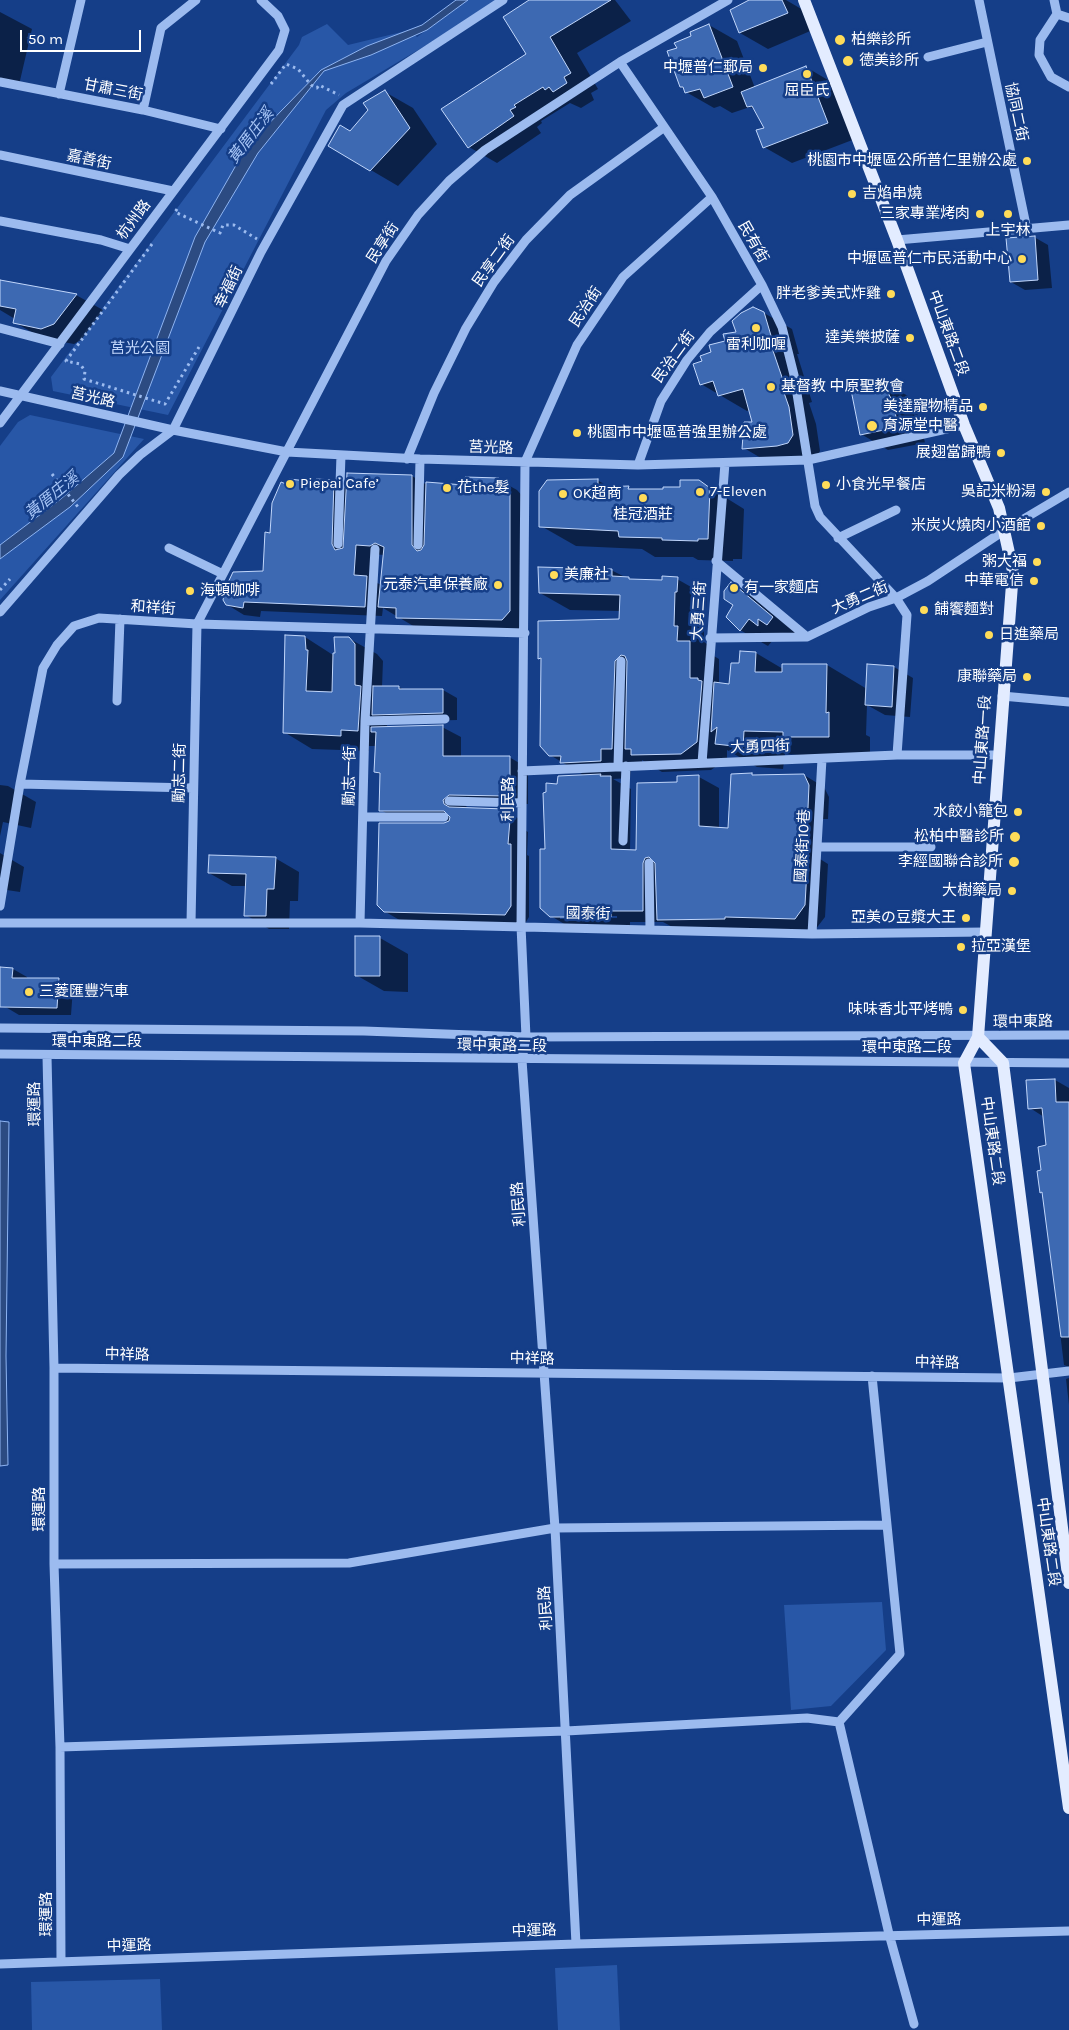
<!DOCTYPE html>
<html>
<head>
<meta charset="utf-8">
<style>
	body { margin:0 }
	#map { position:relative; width:1069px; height:2030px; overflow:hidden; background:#153e88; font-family:Karla,sans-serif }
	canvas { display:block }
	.scale { position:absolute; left:20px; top:30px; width:121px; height:22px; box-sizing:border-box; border:2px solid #fff; border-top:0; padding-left:6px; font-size:15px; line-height:18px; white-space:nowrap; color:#fff; -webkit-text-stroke:4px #153e88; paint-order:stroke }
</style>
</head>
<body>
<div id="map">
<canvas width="1069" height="2030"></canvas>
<div class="scale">50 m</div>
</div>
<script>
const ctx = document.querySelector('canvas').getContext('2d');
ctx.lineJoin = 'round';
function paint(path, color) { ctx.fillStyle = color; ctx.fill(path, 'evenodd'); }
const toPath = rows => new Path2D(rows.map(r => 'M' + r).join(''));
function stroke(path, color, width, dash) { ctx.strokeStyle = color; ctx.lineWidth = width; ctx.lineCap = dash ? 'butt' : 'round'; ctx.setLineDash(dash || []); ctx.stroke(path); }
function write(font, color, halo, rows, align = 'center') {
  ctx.font = font + ' Karla,"Noto Sans TC","Noto Sans JP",sans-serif'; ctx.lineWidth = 5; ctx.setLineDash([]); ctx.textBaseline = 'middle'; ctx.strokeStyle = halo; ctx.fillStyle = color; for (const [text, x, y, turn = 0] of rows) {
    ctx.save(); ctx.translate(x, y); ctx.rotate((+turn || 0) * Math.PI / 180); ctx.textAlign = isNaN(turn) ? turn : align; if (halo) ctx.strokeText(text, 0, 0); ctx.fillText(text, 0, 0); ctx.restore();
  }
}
const green = toPath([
	[468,0,502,0,346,93,326,110,168,415,53,391,51,377,299,45,302,37,327,24,348,45,410,30,417,37],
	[30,415,144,439,0,600,0,446,18,422],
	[882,1602,886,1650,831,1706,791,1710,784,1605],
	[617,1965,620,2030,558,2030,555,1968],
	[160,1979,162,2030,32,2030,31,1982]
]);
const water = toPath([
	[456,0,468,0,427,30,371,55,324,71,258,153,205,242,123,457,70,507,0,559,0,545,62,498,114,453,195,237,247,146,321,70,367,46,422,25,456,0],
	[0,1121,9,1122,6,1356,8,1465,0,1466,0,1121]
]);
const shadow = toPath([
	[530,0,615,0,631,21,577,53,598,89,591,93,594,100,581,108,570,103,541,121,542,123,537,127,541,133,497,163,469,147,528,55],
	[751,0,786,0,803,10,815,29,768,49,740,33],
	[0,12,32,29,19,85,0,80],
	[709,25,737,41,755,88,806,67,833,83,855,139,792,163,764,147,766,129,756,110,750,107,732,113,720,106,714,108,686,92,681,86,678,48],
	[385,92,413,108,437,144,398,186,330,146,351,132],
	[1034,237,1048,245,1052,288,1025,290,1011,282],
	[0,281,76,295,103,310,81,340,74,344,42,338,14,322,15,319,0,310],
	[764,313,792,329,799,354,797,354,812,402,809,403,816,424,820,451,816,458,771,464,744,448,754,423,750,410,747,411,701,384,704,361],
	[880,380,908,396,920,419,925,443,888,450,861,434],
	[412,476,427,485,465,486,499,480,517,490,527,501,519,629,415,627,383,608,382,616,261,611,260,617,244,615,226,604,265,572,271,534,287,485,334,481,348,490],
	[373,554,384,555,381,585,372,580],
	[597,480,611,488,665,491,699,481,744,509,742,559,733,559,733,561,698,560,693,557,655,557,642,549,576,546,541,526],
	[611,570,633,581,663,582,677,579,707,596,706,609,704,608,704,642,707,644,707,652,719,659,719,684,730,685,740,664,756,653,783,669,827,665,867,689,869,665,894,667,913,678,910,717,885,715,867,705,866,735,870,737,870,760,785,754,783,769,757,767,727,750,727,759,711,770,662,772,642,760,642,765,631,765,630,778,613,779,631,789,630,851,637,851,678,784,699,777,719,788,719,829,729,830,804,775,824,787,829,797,828,819,820,819,820,859,828,864,825,917,815,930,745,928,745,930,678,930,663,922,630,922,630,928,571,928,551,916,546,850,558,785,585,776,550,755,542,659,539,658,620,620,621,611,570,610,540,593],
	[560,916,617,916,617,918,560,919],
	[732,584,759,600,800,634,777,635,768,646,740,630],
	[305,637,333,655,337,655,348,638,377,654,383,661,382,687,399,687,404,690,443,690,457,698,457,720,387,722,387,728,442,727,461,737,461,757,509,757,528,768,528,804,468,805,464,809,504,810,523,821,523,829,528,832,527,855,529,856,529,917,524,925,403,922,384,911,448,821,399,821,381,810,381,775,375,772,376,746,369,746,369,751,312,749,284,732],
	[0,785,8,786,36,802,31,828,3,822,0,836],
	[0,853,24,867,20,892,0,889],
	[275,858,299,872,298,901,290,901,289,929,269,929,246,915,247,886,232,886,209,873],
	[356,937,380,938,408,954,408,992,384,991,356,975],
	[0,969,13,969,27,977,27,980,58,979,73,988,71,1015,19,1015,4,1006,0,1003],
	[1055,1080,1069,1088,1069,1367,1064,1365,1043,1193,1041,1192,1048,1146,1044,1117,1030,1108,1028,1081],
	[1069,1378,1069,1405,1066,1379]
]);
const building = toPath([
	[529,0,611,0,550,37,571,73,564,77,567,83,553,92,549,87,545,90,543,87,514,105,516,107,510,110,514,116,468,148,441,109,526,54,503,17,529,0],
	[749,0,782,0,788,13,739,33,730,10,749,0],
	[709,24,733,87,704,98,700,89,685,93,683,87,680,87,667,51,677,48,674,43,691,36,690,32,709,24],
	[806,66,828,123,763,148,756,130,764,128,752,106,747,107,741,92,806,66],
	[385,90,410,128,370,171,328,146,340,125,350,131,368,110,363,103,385,90],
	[1035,236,1038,280,1010,282,1006,238,1035,236],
	[0,280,77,294,54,324,41,329,13,323,16,309,0,306,0,280],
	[753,307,764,312,772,339,769,339,785,386,782,387,789,407,793,435,788,443,777,446,742,449,744,422,752,422,743,389,718,396,713,381,700,385,693,364,702,361,700,356,711,352,709,345,725,341,723,334,736,332,732,321,741,313,753,307],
	[880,378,893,402,898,427,860,435,850,385,880,378],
	[347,473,412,475,412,545,417,551,421,550,424,545,426,482,464,485,465,477,499,478,510,491,510,611,502,620,396,618,396,608,378,607,384,547,375,543,370,546,356,545,354,575,367,576,365,607,244,602,243,608,226,605,223,600,225,589,233,572,263,571,265,532,270,533,272,503,281,482,286,484,289,479,316,482,316,479,334,480,332,544,335,550,343,548,347,473],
	[598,479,598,487,629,486,628,489,663,489,663,487,680,487,680,480,699,480,710,488,708,539,698,539,698,541,662,540,662,538,619,537,618,531,539,527,539,491,547,480,598,479],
	[538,567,612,569,612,576,629,577,629,579,662,580,662,576,678,577,677,592,675,592,674,626,678,626,677,641,690,641,690,678,698,678,698,680,702,681,697,742,681,754,631,755,631,749,625,749,627,661,625,656,621,655,615,661,612,749,601,749,601,761,560,763,561,756,549,756,540,746,541,658,538,659,538,621,619,619,620,595,539,593,538,567],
	[731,582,773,617,767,625,758,619,758,626,749,619,740,631,726,617,733,605,724,599,724,591,731,582],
	[285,635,305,636,306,650,308,650,306,691,332,692,333,653,335,653,334,637,349,637,355,644,355,685,361,686,358,731,341,730,341,736,283,733,285,635],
	[740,651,756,652,755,672,782,672,782,664,827,664,826,713,829,712,829,737,783,737,783,732,744,731,743,747,715,744,717,727,711,732,714,682,729,684,731,663,739,663,740,651],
	[867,664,894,666,892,707,865,705,867,664],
	[373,686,399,686,399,689,443,689,443,713,372,715,373,686],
	[443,725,443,756,510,756,510,794,506,794,505,796,449,795,443,800,444,804,449,807,505,809,504,820,510,820,508,844,511,844,511,906,505,915,384,912,377,905,379,823,444,823,449,821,450,817,444,811,379,811,380,773,374,772,376,732,371,732,371,727,443,725],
	[752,773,752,775,804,774,809,785,808,808,801,808,800,851,808,851,805,905,795,919,725,917,725,919,657,920,655,863,649,857,645,858,643,863,643,911,611,911,611,917,550,917,540,908,540,849,545,849,543,793,546,792,546,783,557,784,558,776,601,774,600,776,611,776,611,849,636,850,637,783,677,782,677,776,699,775,699,826,728,828,731,774,752,773],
	[209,855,276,857,274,889,267,889,266,916,244,916,246,874,208,873,209,855],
	[355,936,380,936,380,976,355,976,355,936],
	[0,967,13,968,12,978,59,978,57,1008,0,1007,0,967],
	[1055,1079,1056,1102,1069,1102,1069,1337,1061,1337,1042,1192,1040,1193,1037,1171,1041,1170,1038,1147,1046,1145,1042,1108,1028,1109,1026,1080,1055,1079]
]);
const path = toPath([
	[271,84,286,64,298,69,311,85,317,88,319,85,339,95],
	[177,209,175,212,220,233,223,225,234,225,257,239],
	[152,244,66,361,80,364,85,371,84,379,165,404,199,347],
	[52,474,78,507],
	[0,590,10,579]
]);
const minor = toPath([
	[979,0,1027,230],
	[1054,0,1057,14],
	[1069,18,1057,14,1040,40,1039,55,1051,77,1069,87],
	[928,57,987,42],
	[620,62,712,197,762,285,782,327,794,375,815,506,820,517,896,598,907,615,897,755],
	[0,82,143,110,221,129],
	[59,94,81,0],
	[143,110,161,28,196,0],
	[0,155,173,191],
	[0,221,101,240,130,249],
	[897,240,1069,225],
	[0,328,60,344],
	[0,391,173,430,287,452,420,459,638,465,808,460,964,425],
	[0,423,279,50,285,30,278,16,261,0],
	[407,459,434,393,466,328,494,282,526,240,570,195,663,128],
	[638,465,661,401,687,360,710,332,762,285],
	[838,538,896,510],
	[338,544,341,455],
	[418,545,420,459],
	[169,548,223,574],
	[716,561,807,637],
	[0,612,119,475,140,455,173,430,261,252,343,105,503,0],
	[710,638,807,637,869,607,896,598,928,581,1005,530,1069,492],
	[1002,696,1069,702],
	[117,701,120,619],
	[365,721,445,719],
	[702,763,725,463],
	[618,766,621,661],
	[522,771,897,755,998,755],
	[20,784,193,788],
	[449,801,522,803],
	[363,817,444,817],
	[623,841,626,766],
	[817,847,931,847],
	[649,863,650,929],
	[0,906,20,784,43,668,57,645,74,626,99,618,197,624,525,633],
	[0,923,360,923,812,934,985,932],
	[191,923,197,624,386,261,418,215,449,181,485,150,620,62,728,0],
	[360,923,365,721,375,549],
	[812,934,822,759],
	[0,1028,364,1031,526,1037,1069,1035],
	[0,1054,1069,1063],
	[47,1056,54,1368,54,1564,60,1747,61,1962],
	[54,1368,1009,1378,1069,1371],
	[872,1376,900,1654,839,1722,889,1934,914,2024],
	[54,1564,349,1563,555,1528,886,1525],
	[60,1747,566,1731,807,1718,839,1722],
	[576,1944,555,1528,522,1060,526,1037,521,926,525,462,577,345,623,277,712,197],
	[0,1964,576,1944,1069,1931]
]);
const major = toPath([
	[804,0,897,240,964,425,999,508,1013,571,978,1037,964,1063,1069,1808],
	[978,1037,1003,1063,1069,1583]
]);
const markers = [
	[840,40,6,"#ffdc59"],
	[848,61,6,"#ffdc59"],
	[763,68,5,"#ffdc59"],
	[807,74,5,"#ffdc59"],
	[1027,161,5,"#ffdc59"],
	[852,194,5,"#ffdc59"],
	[980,214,5,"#ffdc59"],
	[1008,214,5,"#ffdc59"],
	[1022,259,5,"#ffdc59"],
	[891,294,5,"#ffdc59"],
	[756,328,5,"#ffdc59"],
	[910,338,5,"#ffdc59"],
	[771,387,5,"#ffdc59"],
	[983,407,5,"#ffdc59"],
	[872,426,6,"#ffdc59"],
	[577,433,5,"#ffdc59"],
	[1001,453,5,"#ffdc59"],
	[290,484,5,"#ffdc59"],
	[826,485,5,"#ffdc59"],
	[447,488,5,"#ffdc59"],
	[700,492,5,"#ffdc59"],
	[1046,492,5,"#ffdc59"],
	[563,494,5,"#ffdc59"],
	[643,498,5,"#ffdc59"],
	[1041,526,5,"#ffdc59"],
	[1037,562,5,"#ffdc59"],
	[554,575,5,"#ffdc59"],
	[1034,581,5,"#ffdc59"],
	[498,585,5,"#ffdc59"],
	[734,588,5,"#ffdc59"],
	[190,591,5,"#ffdc59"],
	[924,610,5,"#ffdc59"],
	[989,635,5,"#ffdc59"],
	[1027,677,5,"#ffdc59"],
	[1018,812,5,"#ffdc59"],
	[1015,837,6,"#ffdc59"],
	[1014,862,6,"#ffdc59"],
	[1012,891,5,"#ffdc59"],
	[966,918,5,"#ffdc59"],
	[961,947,5,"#ffdc59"],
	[29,992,5,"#ffdc59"],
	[963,1010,5,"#ffdc59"]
];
const poiNames = [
	["柏樂診所",851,40,"left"],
	["德美診所",859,61,"left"],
	["中壢普仁郵局",753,68],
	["屈臣氏",807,91,"center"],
	["桃園市中壢區公所普仁里辦公處",1017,161],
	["吉焰串燒",862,194,"left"],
	["三家專業烤肉",970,214],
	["上宇林",1008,231,"center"],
	["中壢區普仁市民活動中心",1012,259],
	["胖老爹美式炸雞",881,294],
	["達美樂披薩",900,338],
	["雷利咖喱",756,345,"center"],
	["基督教 中原聖教會",781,387,"left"],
	["美達寵物精品",973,407],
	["育源堂中醫",883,426,"left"],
	["桃園市中壢區普強里辦公處",587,433,"left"],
	["展翅當歸鴨",991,453],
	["Piepai Cafe’",300,484,"left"],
	["小食光早餐店",836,485,"left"],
	["花the髮",457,488,"left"],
	["7-Eleven",710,492,"left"],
	["吳記米粉湯",1036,492],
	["OK超商",573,494,"left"],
	["桂冠酒莊",643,515,"center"],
	["米炭火燒肉小酒館",1031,526],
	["粥大福",1027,562],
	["美廉社",564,575,"left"],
	["中華電信",1024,581],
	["元泰汽車保養廠",488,585],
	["有一家麵店",744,588,"left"],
	["海頓咖啡",200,591,"left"],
	["餔饗麵對",934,610,"left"],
	["日進藥局",999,635,"left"],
	["康聯藥局",1017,677],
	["水餃小籠包",1008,812],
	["松柏中醫診所",1004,837],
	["李經國聯合診所",1003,862],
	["大樹藥局",1002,891],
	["亞美の豆漿大王",956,918],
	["拉亞漢堡",971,947,"left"],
	["三菱匯豐汽車",39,992,"left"],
	["味味香北平烤鴨",953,1010]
];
const streetNames = [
	["甘肅三街",113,90,11],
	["協同二街",1016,112,78],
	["嘉善街",89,160,12],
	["杭州路",134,220,-53],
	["民有街",753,242,60],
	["民享街",383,243,-57],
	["民享二街",494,261,-54],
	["幸福街",229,287,-64],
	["民治街",586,307,-56],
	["中山東路二段",948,333,70],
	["民治二街",674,357,-54],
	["莒光路",93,398,13],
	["莒光路",491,448,2],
	["大勇二街",860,598,-23],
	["和祥街",153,608,4],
	["大勇三街",699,611,-86],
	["中山東路一段",983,740,-86],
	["大勇四街",760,747,-2],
	["勵志二街",180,773,-89],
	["勵志一街",350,776,-89],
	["利民路",509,799,-90],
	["國泰街10巷",803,846,-87],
	["國泰街",588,914,1],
	["環中東路",1023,1022,-1],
	["環中東路二段",97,1042],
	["環中東路二段",502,1046,1],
	["環中東路二段",907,1048],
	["環運路",35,1104,-91],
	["中山東路二段",992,1141,82],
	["利民路",519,1204,-94],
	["中祥路",127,1355,1],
	["中祥路",532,1359,1],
	["中祥路",937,1363,1],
	["環運路",40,1509,-90],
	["中山東路二段",1048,1542,82],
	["利民路",546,1608,-93],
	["環運路",47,1914,-90],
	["中運路",939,1920,-1],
	["中運路",534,1931,-2],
	["中運路",129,1946,-2]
];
const parkNames = [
	["莒光公園",140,349]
];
const waterNames = [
	["黃厝庄溪",251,136,-53],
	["黃厝庄溪",52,496,-39]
];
paint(green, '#2857a7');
paint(water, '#2c4b82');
stroke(water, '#8eb4f2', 1);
paint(shadow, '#0007');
paint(building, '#3d69b2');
stroke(building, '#c2d7fb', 1);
stroke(path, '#9cbbef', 3, [2.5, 4]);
stroke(minor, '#9cbbef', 9);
stroke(major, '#e3ecff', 12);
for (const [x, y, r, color] of markers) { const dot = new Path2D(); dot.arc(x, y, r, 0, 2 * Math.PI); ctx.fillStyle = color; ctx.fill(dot); stroke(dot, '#153e88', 2); }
write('15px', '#fff', '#153e88', poiNames, 'right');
write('15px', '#fff', '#153e88', streetNames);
write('15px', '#c2d7fb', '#153e88', parkNames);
write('italic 16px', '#a7c5f6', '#153e88', waterNames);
</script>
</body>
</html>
